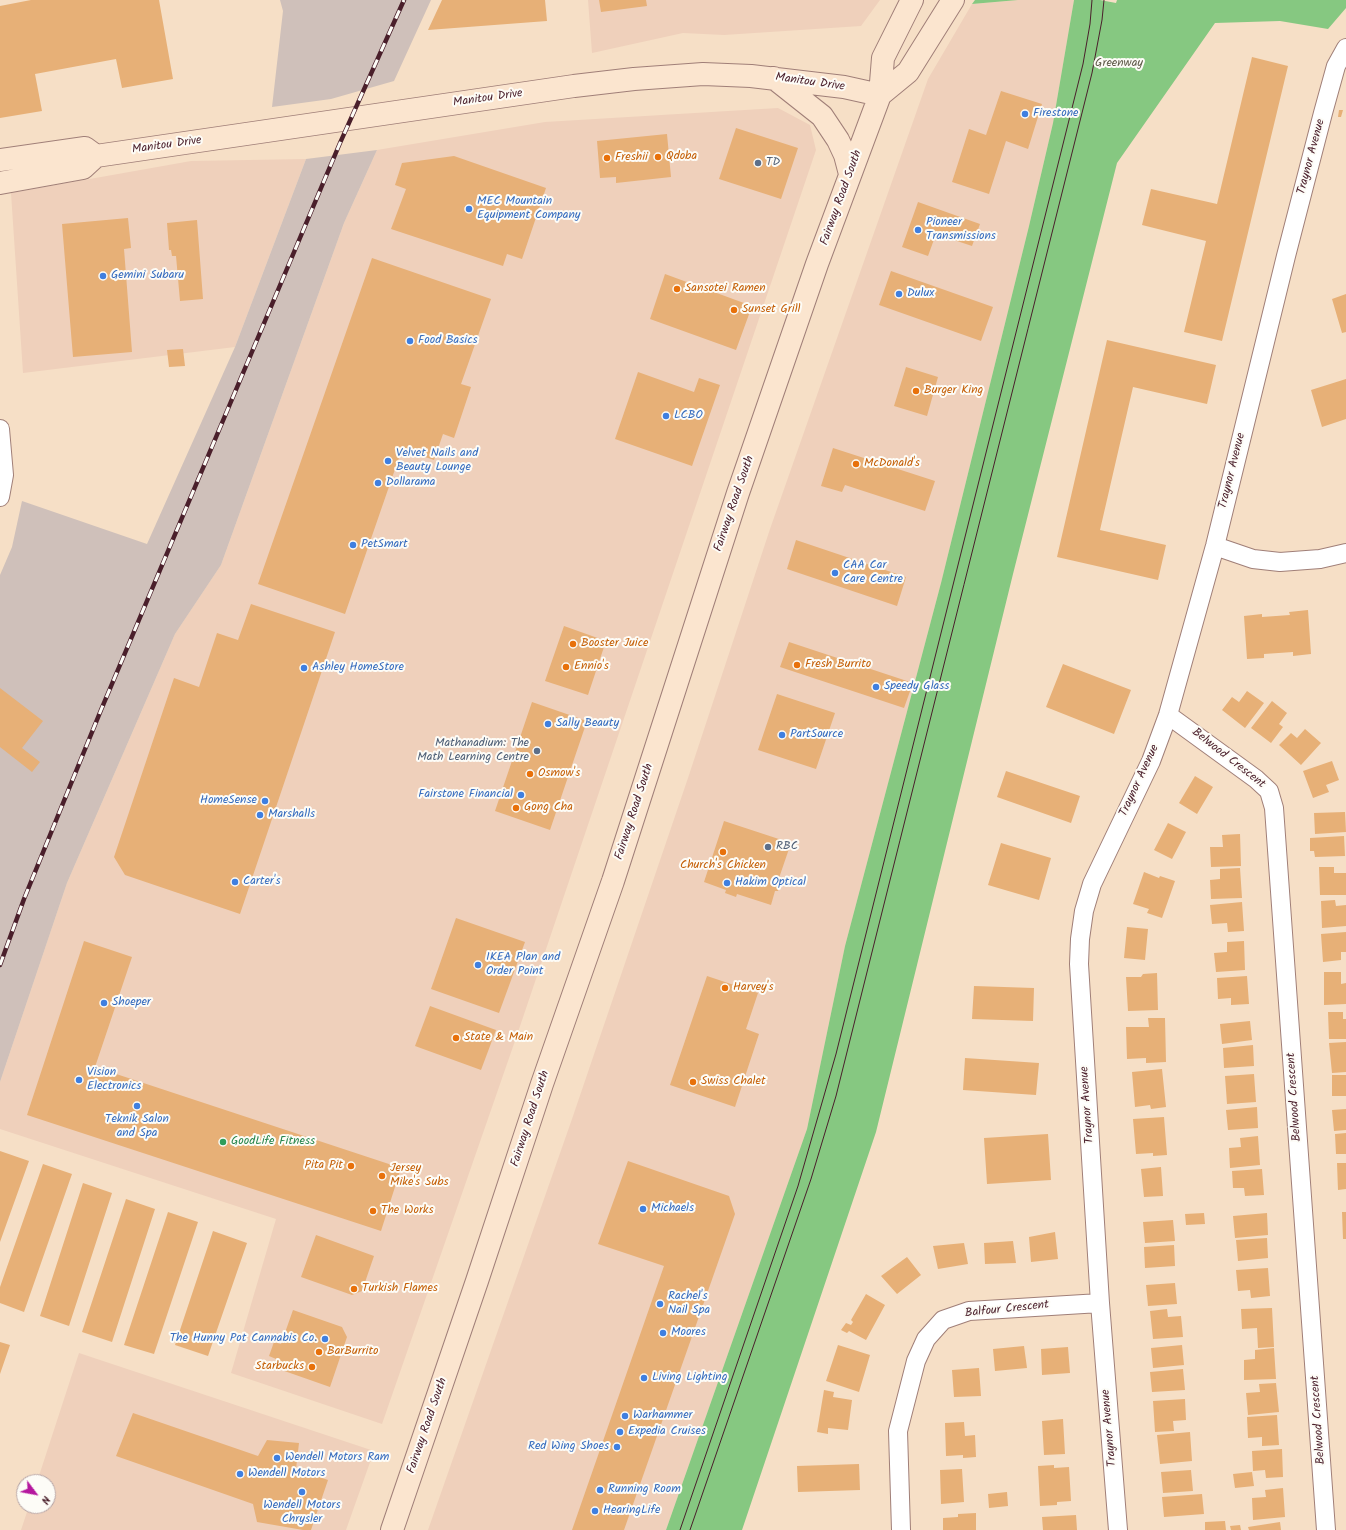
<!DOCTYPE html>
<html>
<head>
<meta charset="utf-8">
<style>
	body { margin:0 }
	#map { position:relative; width:1346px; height:1530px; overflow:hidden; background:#f6dfc6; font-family:Kalam,sans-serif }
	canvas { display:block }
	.north { position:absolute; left:16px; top:1474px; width:40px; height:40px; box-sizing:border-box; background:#fdfcf7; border:1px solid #b5a4a5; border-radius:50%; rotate:122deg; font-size:11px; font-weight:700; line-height:16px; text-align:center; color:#4a1f2b }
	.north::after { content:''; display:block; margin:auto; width:14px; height:18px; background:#b5179e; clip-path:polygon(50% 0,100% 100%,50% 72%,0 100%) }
</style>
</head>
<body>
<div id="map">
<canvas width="1346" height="1530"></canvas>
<div class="north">N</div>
</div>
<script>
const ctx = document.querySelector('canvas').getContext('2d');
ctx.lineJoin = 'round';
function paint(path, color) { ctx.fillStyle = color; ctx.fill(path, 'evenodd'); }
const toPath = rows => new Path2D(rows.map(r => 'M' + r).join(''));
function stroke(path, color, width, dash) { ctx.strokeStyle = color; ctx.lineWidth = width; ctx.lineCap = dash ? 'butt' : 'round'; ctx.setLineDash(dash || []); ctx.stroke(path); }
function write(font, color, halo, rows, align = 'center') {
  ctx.font = font + ' Kalam,sans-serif'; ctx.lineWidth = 4; ctx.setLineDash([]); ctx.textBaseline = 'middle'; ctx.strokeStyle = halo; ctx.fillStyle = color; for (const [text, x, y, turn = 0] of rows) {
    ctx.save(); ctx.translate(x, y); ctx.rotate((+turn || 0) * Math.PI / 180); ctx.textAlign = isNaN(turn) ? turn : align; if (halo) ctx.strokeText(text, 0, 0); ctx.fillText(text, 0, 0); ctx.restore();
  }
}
const built = toPath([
	[588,0,880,0,861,26,724,35,683,33,592,53],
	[1018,0,1074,0,1053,123,1029,226,941,583,845,946,807,1129,666,1530,428,1530,572,1119,688,778,770,529,928,79,972,4],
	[778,108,810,125,816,150,516,1038,382,1424,231,1373,276,1219,0,1129,0,1082,67,883,175,634,221,565,344,223,377,150,545,122],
	[306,159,235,347,23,373,11,193,191,161],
	[79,1353,374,1451,346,1530,21,1530,29,1506,48,1506,48,1482,37,1482]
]);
const industrial = toPath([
	[280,0,431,0,394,81,331,99,272,107,283,11],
	[377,150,344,223,221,565,175,634,67,883,0,1082,0,575,12,547,22,501,147,544,235,347,306,159]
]);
const green = toPath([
	[975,0,1018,0,972,4],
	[1074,0,1100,0,1116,3,1117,0,1346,0,1346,8,1328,29,1280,21,1215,23,1117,163,1013,574,876,1132,742,1530,666,1530,807,1129,845,946,941,583,1029,226,1053,123]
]);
const building = toPath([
	[31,0,159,0,173,79,122,88,116,59,35,74,42,111,0,118,0,6],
	[442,0,545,0,547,21,428,30],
	[599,0,646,0,647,6,601,12],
	[1252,57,1288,66,1222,341,1184,332,1206,241,1142,225,1151,189,1217,204],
	[1001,91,1042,104,1028,149,1006,141,989,194,952,182,969,129,986,135],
	[1339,110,1343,110,1341,117,1338,117],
	[736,128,798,148,781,199,719,179],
	[667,134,671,177,616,183,616,177,600,178,597,141],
	[454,156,546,188,522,259,507,254,503,266,391,229,406,189,395,185,402,163],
	[918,202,980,224,972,246,936,234,928,256,902,247],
	[128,218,131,248,124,249,132,352,73,357,62,224],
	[197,220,203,299,180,301,176,256,172,256,171,250,169,250,167,223],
	[372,258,491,299,461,384,471,387,454,438,443,434,434,460,402,449,345,614,258,584],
	[891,271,993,307,981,341,879,305],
	[665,274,752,306,736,350,650,319],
	[1346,294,1346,332,1342,333,1332,299],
	[1107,340,1216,365,1207,404,1133,387,1100,530,1166,545,1158,580,1057,557],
	[183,349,185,366,169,367,167,350],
	[906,367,938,377,927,416,894,406],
	[638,372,694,392,699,378,720,385,692,466,615,439],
	[1346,379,1346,419,1322,427,1311,390],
	[833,448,935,481,925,511,845,485,842,492,821,486],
	[796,540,906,577,897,606,787,569],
	[251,604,335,632,240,914,125,875,114,857,174,678,199,687,217,633,238,640],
	[1308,610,1311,654,1293,656,1293,652,1264,654,1264,658,1247,659,1244,616,1262,614,1262,617,1290,615,1289,612],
	[564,626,606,641,588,695,545,681],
	[789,642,913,683,904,708,780,667],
	[1063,664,1131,690,1114,734,1046,707],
	[0,688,43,721,22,748,40,762,32,772,0,747],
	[1247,691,1264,703,1245,728,1222,710,1232,697,1239,702],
	[777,694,835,713,816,769,758,750],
	[1272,701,1287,713,1279,724,1283,727,1271,743,1251,728],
	[532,702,587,721,550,830,495,811],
	[1305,729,1321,743,1301,765,1279,745,1291,733,1297,738],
	[1332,761,1339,780,1326,785,1329,792,1313,798,1303,771],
	[1006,771,1080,796,1071,823,997,797],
	[1195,776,1213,787,1197,814,1179,803],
	[1345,812,1346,832,1315,834,1314,813],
	[724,821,791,843,779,878,782,879,778,891,775,891,771,905,737,894,736,897,725,893,726,890,704,882],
	[1168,823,1186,832,1172,859,1154,850],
	[1240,834,1241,866,1211,867,1210,847,1223,847,1222,835],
	[1344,836,1345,856,1315,857,1314,851,1310,851,1310,838],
	[1001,843,1051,858,1039,900,988,885],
	[1319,867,1334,867,1334,873,1346,873,1346,895,1320,895],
	[1240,868,1242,898,1211,899,1210,880,1220,879,1220,869],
	[1144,872,1159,878,1160,876,1175,881,1162,918,1147,913,1149,909,1133,904],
	[1335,900,1336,906,1346,905,1346,926,1322,928,1321,901],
	[1242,902,1244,931,1228,932,1227,923,1212,924,1210,905],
	[456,918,525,942,499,1013,431,989],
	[1127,927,1148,929,1145,960,1124,958],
	[1346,932,1346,952,1341,952,1341,960,1323,962,1321,934],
	[84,941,132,957,95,1067,401,1168,381,1231,27,1115],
	[1244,941,1245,970,1216,972,1214,953,1227,952,1227,942],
	[1324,972,1341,972,1341,984,1346,983,1346,1004,1324,1005],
	[1157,973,1158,1010,1128,1011,1126,977,1141,977,1143,974],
	[707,976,758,993,746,1029,759,1034,735,1107,670,1085],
	[1247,976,1249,1004,1231,1005,1231,998,1218,999,1217,978],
	[974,986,1034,988,1033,1021,972,1019],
	[430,1006,496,1030,481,1070,415,1046],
	[1328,1012,1343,1012,1343,1019,1346,1019,1346,1039,1329,1039],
	[1148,1018,1165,1018,1166,1062,1146,1063,1146,1058,1127,1059,1126,1027,1149,1027],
	[1250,1021,1252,1040,1222,1044,1220,1024],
	[1346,1042,1346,1072,1332,1073,1329,1043],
	[1253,1045,1254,1066,1224,1068,1223,1048],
	[965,1058,1039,1063,1036,1095,963,1090],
	[1162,1069,1166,1107,1151,1109,1150,1105,1135,1107,1132,1072],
	[1254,1074,1256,1102,1227,1104,1225,1076],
	[1332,1075,1346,1075,1346,1096,1332,1096],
	[1257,1107,1258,1128,1228,1130,1226,1110],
	[1346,1109,1346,1130,1334,1131,1332,1110],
	[1164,1117,1167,1155,1153,1156,1153,1153,1136,1154,1133,1119],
	[1346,1133,1346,1154,1336,1154,1335,1134],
	[1048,1134,1051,1180,987,1184,984,1138],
	[1258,1136,1260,1165,1230,1168,1229,1148,1241,1147,1240,1138],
	[0,1151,29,1161,0,1242],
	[628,1161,729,1196,735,1214,624,1530,572,1530,664,1266,598,1244],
	[1337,1163,1346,1163,1346,1189,1338,1190],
	[43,1164,72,1174,24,1312,0,1303,0,1287],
	[1161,1167,1163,1196,1144,1197,1141,1169],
	[1262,1169,1264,1195,1245,1196,1244,1188,1233,1188,1232,1171],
	[83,1183,112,1193,69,1326,40,1316],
	[126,1199,155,1209,112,1342,82,1332],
	[168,1212,198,1222,154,1354,124,1345],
	[1342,1212,1346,1212,1346,1239,1343,1239],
	[1204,1213,1205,1224,1186,1225,1185,1214],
	[1267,1213,1268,1235,1235,1238,1233,1216],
	[1173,1220,1175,1241,1145,1243,1143,1222],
	[213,1231,247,1243,208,1356,175,1345],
	[1055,1232,1058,1259,1031,1262,1029,1237],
	[316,1235,374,1256,362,1291,352,1295,301,1277],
	[1267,1238,1268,1258,1238,1261,1236,1240],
	[1013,1241,1016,1263,985,1264,984,1243],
	[964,1243,968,1264,938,1269,933,1246],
	[1174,1245,1175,1266,1145,1268,1144,1247],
	[907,1257,921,1275,897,1294,881,1276],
	[1268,1268,1270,1296,1251,1298,1250,1290,1238,1291,1236,1270],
	[1175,1283,1177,1304,1148,1306,1146,1285],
	[866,1294,885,1305,866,1340,849,1331,847,1333,841,1330,846,1323,851,1325,853,1322,851,1320],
	[1272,1308,1274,1347,1258,1348,1257,1328,1242,1329,1241,1309],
	[1167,1309,1168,1317,1181,1316,1183,1337,1153,1339,1150,1311],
	[293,1310,342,1327,347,1337,330,1387,273,1367,276,1359,269,1356,274,1342,281,1344],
	[0,1342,10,1345,0,1374],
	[838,1345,870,1355,859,1392,826,1381],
	[1182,1345,1184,1365,1153,1368,1151,1348],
	[1024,1346,1027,1368,995,1371,993,1349],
	[1068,1347,1070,1373,1042,1375,1041,1349],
	[1274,1348,1276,1379,1244,1380,1244,1360,1255,1359,1255,1350],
	[979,1368,981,1396,954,1397,952,1370],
	[1183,1369,1185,1390,1152,1392,1150,1372],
	[1276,1383,1279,1412,1248,1415,1246,1393,1260,1392,1259,1384],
	[824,1390,834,1392,833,1397,852,1400,848,1430,828,1428,828,1434,817,1432],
	[1185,1399,1186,1420,1173,1421,1174,1431,1155,1432,1153,1401],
	[133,1413,258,1456,267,1440,299,1443,296,1469,328,1480,311,1530,303,1530,257,1522,253,1504,116,1456],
	[1277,1415,1279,1445,1262,1446,1262,1437,1248,1438,1247,1417],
	[1063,1419,1065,1454,1044,1455,1042,1421],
	[964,1422,965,1436,975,1435,976,1457,963,1458,963,1455,946,1456,945,1423],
	[1190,1432,1192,1461,1160,1464,1157,1435],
	[1282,1449,1283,1477,1266,1478,1265,1470,1253,1471,1252,1451],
	[859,1464,860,1490,798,1492,797,1466],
	[1054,1465,1054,1468,1069,1467,1071,1501,1057,1502,1057,1505,1040,1506,1038,1466],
	[962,1469,964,1502,941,1504,940,1470],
	[1191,1470,1193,1491,1163,1493,1161,1472],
	[1252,1472,1254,1486,1235,1488,1233,1474],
	[1283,1488,1285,1517,1253,1520,1252,1498,1266,1497,1265,1490],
	[1007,1492,1008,1506,989,1508,988,1494],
	[1202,1494,1204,1514,1164,1517,1162,1497],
	[976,1513,976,1530,943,1530,943,1518,958,1517,958,1514],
	[1076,1515,1077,1530,1043,1530,1042,1517],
	[1225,1521,1226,1530,1205,1530,1205,1522],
	[1280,1522,1281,1530,1249,1530,1248,1527],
	[1240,1525,1241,1530,1231,1530,1230,1526]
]);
const minor = toPath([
	[0,429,4,475,0,497],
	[1215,546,1253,559,1280,562,1320,559,1346,553],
	[1168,715,1256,779,1269,791,1274,808,1326,1530],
	[901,1530,898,1431,916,1361,926,1339,943,1320,969,1311,1100,1303],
	[1118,1530,1100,1303,1079,964,1080,939,1084,911,1092,884,1151,761,1168,715,1215,546,1286,256,1323,113,1336,66,1346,48]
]);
const secondary = toPath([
	[774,78,822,116,838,140,845,155,850,174],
	[880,95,908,72,953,0],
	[0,160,85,148,96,156],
	[0,183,83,168,96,156,574,86,634,79,703,74,751,76,844,87,880,95],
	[392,1530,477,1281,542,1084,613,881,738,493,817,264,880,95,883,58,912,0]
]);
const tram = toPath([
	[680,1530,798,1186,836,1054,1083,64,1090,24,1092,0],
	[690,1530,811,1179,836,1096,1092,73,1102,20,1104,0]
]);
const rail = toPath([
	[0,965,24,899,101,710,340,143,404,0]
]);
const markers = [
	[1025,114,4,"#3f7fe0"],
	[658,157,4,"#e8710a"],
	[607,158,4,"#e8710a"],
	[758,163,4,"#5c6f8a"],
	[469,209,4,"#3f7fe0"],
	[918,230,4,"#3f7fe0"],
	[103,276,4,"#3f7fe0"],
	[677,289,4,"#e8710a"],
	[899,294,4,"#3f7fe0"],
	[734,310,4,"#e8710a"],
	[410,341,4,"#3f7fe0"],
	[916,391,4,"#e8710a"],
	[666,416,4,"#3f7fe0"],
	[388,461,4,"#3f7fe0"],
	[856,464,4,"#e8710a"],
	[378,483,4,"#3f7fe0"],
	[353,545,4,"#3f7fe0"],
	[835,573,4,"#3f7fe0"],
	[573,644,4,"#e8710a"],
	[797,665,4,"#e8710a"],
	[566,667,4,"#e8710a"],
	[304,668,4,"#3f7fe0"],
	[876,687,4,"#3f7fe0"],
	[548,724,4,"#3f7fe0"],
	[782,735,4,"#3f7fe0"],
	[537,751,4,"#5c6f8a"],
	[530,774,4,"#e8710a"],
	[521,795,4,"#3f7fe0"],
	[265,801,4,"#3f7fe0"],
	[516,808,4,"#e8710a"],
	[260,815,4,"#3f7fe0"],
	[768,847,4,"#5c6f8a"],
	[723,852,4,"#e8710a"],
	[235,882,4,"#3f7fe0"],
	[727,883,4,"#3f7fe0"],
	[478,965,4,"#3f7fe0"],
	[725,988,4,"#e8710a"],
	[104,1003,4,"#3f7fe0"],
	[456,1038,4,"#e8710a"],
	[79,1080,4,"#3f7fe0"],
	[693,1082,4,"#e8710a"],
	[137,1106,4,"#3f7fe0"],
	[223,1142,4,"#2e9e5b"],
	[351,1166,4,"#e8710a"],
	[382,1176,4,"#e8710a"],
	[643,1209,4,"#3f7fe0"],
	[373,1211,4,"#e8710a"],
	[354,1289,4,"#e8710a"],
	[660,1304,4,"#3f7fe0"],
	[663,1333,4,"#3f7fe0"],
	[325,1339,4,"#3f7fe0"],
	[319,1352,4,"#e8710a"],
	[312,1367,4,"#e8710a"],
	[644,1378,4,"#3f7fe0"],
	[625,1416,4,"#3f7fe0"],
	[620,1432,4,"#3f7fe0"],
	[617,1447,4,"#3f7fe0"],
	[277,1458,4,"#3f7fe0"],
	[240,1474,4,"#3f7fe0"],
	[600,1490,4,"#3f7fe0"],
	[302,1492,4,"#3f7fe0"],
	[595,1511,4,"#3f7fe0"]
];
const parkNames = [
	["Greenway",1119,64]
];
const streetNames = [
	["Manitou Drive",810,83,8],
	["Manitou Drive",488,99,-8],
	["Manitou Drive",167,146,-8],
	["Traynor Avenue",1312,157,-75],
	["Fairway Road South",842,198,-70],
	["Traynor Avenue",1233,471,-76],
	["Fairway Road South",735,504,-71],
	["Belwood Crescent",1228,759,38],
	["Traynor Avenue",1140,781,-65],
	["Fairway Road South",635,812,-72],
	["Belwood Crescent",1295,1097,-94],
	["Traynor Avenue",1088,1105,-94],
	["Fairway Road South",531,1119,-72],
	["Balfour Crescent",1007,1310,-6],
	["Belwood Crescent",1319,1420,-94],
	["Fairway Road South",428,1426,-71],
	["Traynor Avenue",1110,1428,-95]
];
const shopNames = [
	["Firestone",1033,114],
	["MEC Mountain",477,202],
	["Equipment Company",477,216],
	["Pioneer",926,223],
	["Transmissions",926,237],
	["Gemini Subaru",111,276],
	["Dulux",907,294],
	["Food Basics",418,341],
	["LCBO",674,416],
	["Velvet Nails and",396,454],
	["Beauty Lounge",396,468],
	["Dollarama",386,483],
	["PetSmart",361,545],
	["CAA Car",843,566],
	["Care Centre",843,580],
	["Ashley HomeStore",312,668],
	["Speedy Glass",884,687],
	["Sally Beauty",556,724],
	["PartSource",790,735],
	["Fairstone Financial",513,795,"right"],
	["HomeSense",257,801,"right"],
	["Marshalls",268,815],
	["Carter's",243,882],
	["Hakim Optical",735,883],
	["IKEA Plan and",486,958],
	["Order Point",486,972],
	["Shoeper",112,1003],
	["Vision",87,1073],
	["Electronics",87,1087],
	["Teknik Salon",137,1120,"center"],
	["and Spa",137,1134,"center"],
	["Michaels",651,1209],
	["Rachel's",668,1297],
	["Nail Spa",668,1311],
	["Moores",671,1333],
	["The Hunny Pot Cannabis Co.",317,1339,"right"],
	["Living Lighting",652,1378],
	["Warhammer",633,1416],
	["Expedia Cruises",628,1432],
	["Red Wing Shoes",609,1447,"right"],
	["Wendell Motors Ram",285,1458],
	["Wendell Motors",248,1474],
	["Running Room",608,1490],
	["Wendell Motors",302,1506,"center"],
	["Chrysler",302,1520,"center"],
	["HearingLife",603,1511]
];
const foodNames = [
	["Qdoba",666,157],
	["Freshii",615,158],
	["Sansotei Ramen",685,289],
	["Sunset Grill",742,310],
	["Burger King",924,391],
	["McDonald's",864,464],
	["Booster Juice",581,644],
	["Fresh Burrito",805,665],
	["Ennio's",574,667],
	["Osmow's",538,774],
	["Gong Cha",524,808],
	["Church's Chicken",723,866,"center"],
	["Harvey's",733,988],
	["State & Main",464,1038],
	["Swiss Chalet",701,1082],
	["Pita Pit",343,1166,"right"],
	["Jersey",390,1169],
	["Mike's Subs",390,1183],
	["The Works",381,1211],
	["Turkish Flames",362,1289],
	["BarBurrito",327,1352],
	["Starbucks",304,1367,"right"]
];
const serviceNames = [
	["TD",766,163],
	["Mathanadium: The",529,744,"right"],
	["Math Learning Centre",529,758,"right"],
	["RBC",776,847]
];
const leisureNames = [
	["GoodLife Fitness",231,1142]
];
paint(built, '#efd0bb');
paint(industrial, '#cfc0ba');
paint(green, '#86c881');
paint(building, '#e7b077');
stroke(minor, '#a07f78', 20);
stroke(secondary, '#a07f78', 24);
stroke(minor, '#fff', 18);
stroke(secondary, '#fbe5cf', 22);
stroke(tram, '#4a1f2b', 1);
stroke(rail, '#4a1f2b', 4.5);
stroke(rail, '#fdfcf7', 3, [9]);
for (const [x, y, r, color] of markers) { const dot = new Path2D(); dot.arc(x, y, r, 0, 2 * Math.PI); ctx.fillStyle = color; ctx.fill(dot); stroke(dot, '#fdfcf7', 1.5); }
write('12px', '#5f5a49', '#fdfcf7', parkNames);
write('12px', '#4a1f2b', '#fdfcf7', streetNames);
write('12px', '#366cbe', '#fdfcf7', shopNames, 'left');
write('12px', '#c56008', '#fdfcf7', foodNames, 'left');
write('12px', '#4e5e75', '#fdfcf7', serviceNames, 'left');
write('12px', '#27864d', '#fdfcf7', leisureNames, 'left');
</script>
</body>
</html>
